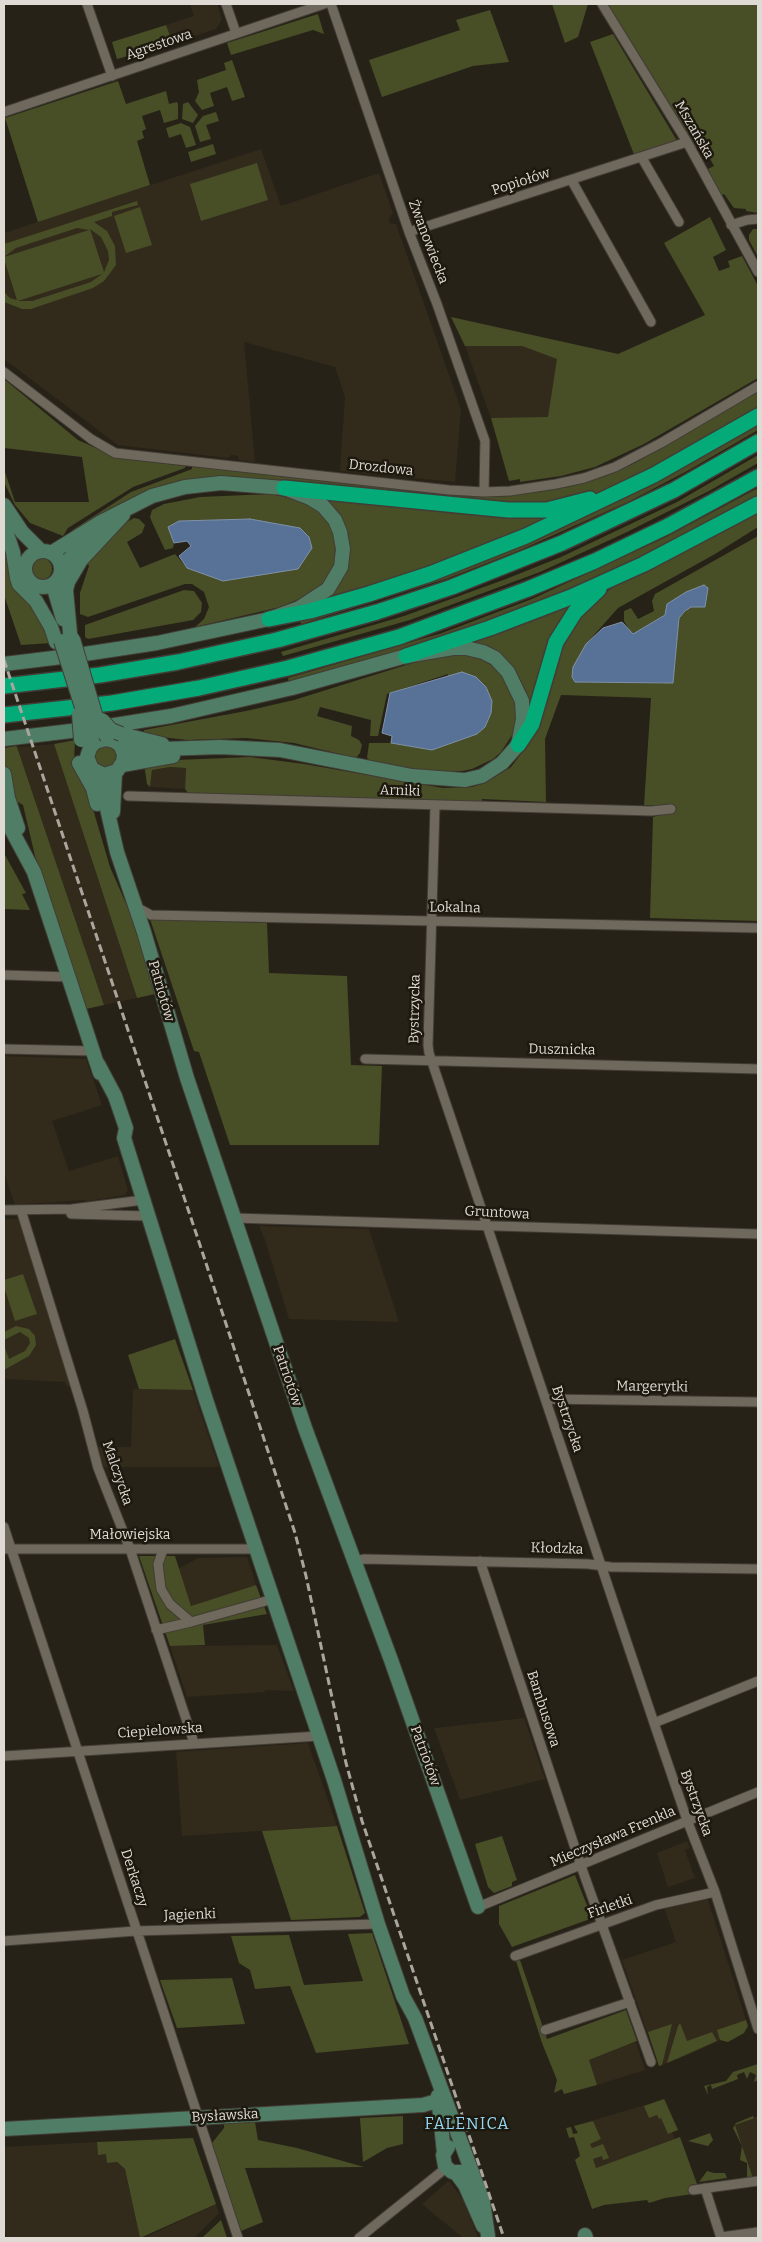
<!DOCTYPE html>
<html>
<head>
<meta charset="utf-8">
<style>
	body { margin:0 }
	#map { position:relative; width:762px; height:2242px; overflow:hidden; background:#272218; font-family:Bitter,serif }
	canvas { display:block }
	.frame { position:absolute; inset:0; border:5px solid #dfdbd4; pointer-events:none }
</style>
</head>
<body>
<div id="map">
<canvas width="762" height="2242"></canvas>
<div class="frame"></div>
</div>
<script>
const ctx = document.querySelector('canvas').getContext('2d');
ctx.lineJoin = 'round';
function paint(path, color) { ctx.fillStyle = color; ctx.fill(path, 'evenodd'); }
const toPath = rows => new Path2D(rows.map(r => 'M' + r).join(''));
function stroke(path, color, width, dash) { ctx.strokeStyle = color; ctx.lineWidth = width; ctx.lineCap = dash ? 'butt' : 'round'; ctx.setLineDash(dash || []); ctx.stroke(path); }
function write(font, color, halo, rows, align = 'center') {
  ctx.font = font + ' Bitter,serif'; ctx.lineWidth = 5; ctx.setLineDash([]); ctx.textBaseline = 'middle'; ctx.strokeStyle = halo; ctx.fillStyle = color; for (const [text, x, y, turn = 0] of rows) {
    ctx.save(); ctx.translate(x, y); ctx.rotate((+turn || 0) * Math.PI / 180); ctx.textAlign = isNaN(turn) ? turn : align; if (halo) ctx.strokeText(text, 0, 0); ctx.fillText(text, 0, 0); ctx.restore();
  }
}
const built = toPath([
	[190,4,217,4,222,19,216,29,173,43,166,25,194,16],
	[261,149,281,206,379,173,393,213,389,219,390,223,396,224,461,409,455,482,340,471,345,397,335,367,244,342,255,462,239,460,238,456,234,455,231,455,228,458,118,445,4,359,4,233],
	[451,317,618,354,509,481,491,418,465,346],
	[54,744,137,998,104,1005,17,747],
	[170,767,186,768,185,789,150,787,152,770],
	[4,1056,86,1059,102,1105,52,1121,69,1171,118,1156,128,1190,125,1195,89,1201,83,1200,15,1205,4,1173],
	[4,1219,21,1219,75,1386,67,1386,65,1382,4,1379],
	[259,1226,369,1229,399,1322,289,1319,265,1240],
	[133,1389,193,1390,219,1467,101,1467,95,1447,131,1447],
	[247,1557,256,1585,191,1606,178,1569,198,1558],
	[277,1645,294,1691,265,1690,265,1692,187,1697,170,1646],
	[524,1718,545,1779,460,1800,434,1728],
	[308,1743,337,1826,182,1836,176,1752],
	[687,1841,690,1848,685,1850,695,1878,668,1887,657,1853],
	[701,1897,708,1900,748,2026,744,2033,728,2042,720,2040,686,2056,659,2066,622,1960,676,1942,664,1907],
	[636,2042,645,2070,597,2085,588,2060],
	[665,2099,678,2130,672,2132,675,2139,580,2174,575,2160,580,2156,573,2134,578,2133,574,2126],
	[758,2117,758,2178,753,2178,735,2125],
	[97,2142,98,2154,106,2154,125,2169,140,2238,7,2238,4,2229,4,2147],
	[447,2182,450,2182,464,2201,478,2238,463,2238,422,2204],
	[216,2204,219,2213,194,2238,144,2238]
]);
const green = toPath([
	[552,4,588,4,578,37,565,43],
	[607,4,758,4,758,213,746,211,746,209,734,208,724,194,721,196,708,169,714,166,702,144,695,147],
	[490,10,509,62,473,66,382,97,369,60,460,30,456,20],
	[318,14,324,34,313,30,231,55,227,43],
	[166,25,173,43,117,59,112,42],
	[613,34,679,144,635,157,590,42],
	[232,60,245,97,232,101,227,87,210,93,214,106,202,110,195,101,199,92,197,80,226,70,224,63],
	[118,81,126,104,166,91,169,104,177,102,178,104,178,119,164,123,160,110,142,116,146,129,142,131,144,138,137,141,150,185,38,222,5,118],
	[188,102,198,115,193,123,182,119,183,104],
	[216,112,219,121,206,125,211,139,200,142,195,126,203,116],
	[181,123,190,127,196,145,186,148,181,134,169,138,166,128],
	[213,144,216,154,191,162,188,152],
	[257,163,268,200,201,221,190,184],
	[137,201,138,205,112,212,112,216,94,222,107,231,115,246,116,265,104,281,93,288,31,309,22,309,4,302,4,292,10,298,17,300,4,259,4,244],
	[77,228,89,230,4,257,16,248],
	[90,229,101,237,108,251,109,260,104,272],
	[102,274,91,282,32,301,18,301],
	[140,207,152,245,126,253,114,216],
	[710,217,726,250,713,257,719,271,730,267,728,261,742,256,758,286,758,378,644,444,595,467,561,476,520,482,520,479,509,481,491,418,548,417,557,359,522,346,465,346,451,317,618,354,705,315,664,243],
	[753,229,758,229,758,257,749,240,749,235],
	[4,379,78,440,118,458,185,466,185,468,133,487,68,528,63,536,30,523,15,505,4,482,4,469,15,502,89,502,82,457,4,448],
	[758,392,758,408,743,417,642,473,597,493,576,500,532,506,228,477,208,477,157,487,135,497,68,536,71,531,131,492,192,469,192,466,488,497,509,496,568,487,606,476,633,464],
	[758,423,758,430,689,470,630,501,518,551,446,579,301,624,299,618,389,592],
	[758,455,758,463,709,491,625,533,540,572,410,620,283,656,281,652,404,616,506,579,561,557,677,502],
	[758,488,758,496,700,527,653,552,574,588,469,630,289,685,288,678,442,633,532,599,666,537],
	[270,494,301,500,320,512,333,529,337,541,337,557,331,574,318,591,280,607,195,627,204,619,209,607,204,592,192,584,185,584,88,617,80,614,80,593,89,566,86,560,125,523,134,518,139,519,145,525,142,533,127,542,140,568,175,554,187,568,299,528,250,519,179,521,169,527,174,543,173,548,165,550,152,522,150,517,152,510,164,504,200,497],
	[323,496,562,514,432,565,330,599,329,597,342,580,347,569,349,548,348,534,341,519],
	[758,510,758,527,715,554,618,608,586,644,572,677,575,682,673,683,679,618,708,588,632,635,624,621,624,611,631,608,638,619,654,611,652,601,655,594,758,536,758,921,650,918,653,817,667,813,671,807,644,805,651,698,561,695,545,739,546,802,482,799,482,803,188,793,185,789,186,768,170,767,152,770,150,787,147,784,144,764,176,760,250,757,304,764,443,788,472,787,485,783,511,767,526,747,568,632,593,602,609,590,630,577],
	[4,541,28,599,41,620,51,643,21,645,4,595],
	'30 569a11 11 0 1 1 22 0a11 11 0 1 1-22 0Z',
	[184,590,194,591,202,603,201,612,193,620,88,639,85,637,85,625],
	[579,596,529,710,527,693,515,670,506,660,469,642],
	[460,654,474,656,499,669,514,690,518,719,514,732,501,752,493,759,472,769,462,771,422,771,371,762,367,758,369,743,391,743,432,750,448,674,387,694,378,736,370,736,371,720,320,707,317,716,352,726,351,736,359,740,362,745,360,753,356,758,294,743,246,738,187,740,144,735,144,730,246,711,294,700,422,660],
	[75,740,74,762,88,792,110,867,131,915,155,994,137,998,54,744],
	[16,746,17,747,104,1005,86,1009,35,856,23,805,16,801,4,767,4,748],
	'94 757a11 11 0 1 1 22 0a11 11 0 1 1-22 0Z',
	[4,853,26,893,22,894,30,910,4,909],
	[150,919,267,923,269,973,347,976,351,1065,382,1066,379,1145,230,1145,199,1052,194,1051],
	[23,1274,37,1314,15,1321,4,1287,4,1280],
	[16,1326,29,1329,35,1336,36,1345,29,1356,4,1370,4,1345,9,1359,25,1351,30,1343,29,1338,20,1332,4,1340,4,1332],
	[175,1339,193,1390,139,1389,128,1355],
	[139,1556,175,1556,191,1606,256,1585,267,1614,203,1625,205,1645,170,1646],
	[337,1826,365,1913,360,1917,291,1920,262,1831],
	[502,1836,517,1880,512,1882,512,1886,494,1893,488,1887,475,1844],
	[575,1875,590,1913,590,1919,512,1947,499,1924,499,1906],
	[372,1933,409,2044,316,2053,290,1986,255,1989,250,1970,239,1963,231,1936,289,1935,304,1985,363,1981,348,1934],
	[520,1960,547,2039,626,2010,637,2041,589,2060,597,2085,564,2094,562,2089,554,2093,557,2080,542,2043,516,1961],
	[232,1978,245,2024,177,2028,160,1980],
	[746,2020,748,2026,744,2033,728,2042,720,2040,717,2030],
	[680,2023,687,2041,712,2032,717,2041,667,2063,678,2026],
	[672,2024,662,2065,659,2066,648,2032],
	[758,2064,758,2080,754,2082,756,2075,750,2072,747,2079,744,2072,737,2075,738,2079,720,2086,712,2089,711,2085,707,2087,708,2095,704,2086,726,2081,733,2072],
	[664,2099,678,2130,668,2134,661,2118,659,2119,657,2115,649,2118,644,2106],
	[757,2114,758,2117,735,2125,753,2178,747,2178,747,2163,740,2160,742,2146,733,2128,736,2123,753,2116,754,2118,757,2117],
	[403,2116,403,2144,387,2148,363,2162,360,2118],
	[593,2121,601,2139,590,2144,592,2148,603,2144,609,2158,603,2160,602,2156,593,2159,596,2168,680,2137,697,2184,690,2185,693,2194,665,2198,649,2203,647,2200,604,2205,592,2209,575,2160,580,2156,579,2151,574,2137,569,2138,566,2128,571,2127,573,2134,578,2133,574,2126],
	[255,2122,258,2140,297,2148,364,2167,245,2168,263,2222,241,2231,212,2143,224,2128,224,2123],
	[710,2133,713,2140,708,2146,688,2141],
	[193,2138,216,2204,140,2238,125,2169,117,2162,107,2163,106,2154,98,2155,97,2142],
	[707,2171,714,2173,725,2173,727,2178,699,2182],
	[221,2220,227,2238,202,2238,204,2236]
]);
const water = toPath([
	[250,519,300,528,309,537,312,548,298,569,223,581,187,568,179,556,191,546,187,541,174,543,168,527,179,521,250,519],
	[704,585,708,588,705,607,691,607,685,611,679,618,673,683,575,682,572,677,573,667,586,644,603,628,622,622,633,634,665,615,667,604,686,592,704,585],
	[462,672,476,677,486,687,492,701,491,713,485,727,477,734,432,750,391,743,392,736,382,733,390,693,462,672]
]);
const street = toPath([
	[87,4,112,76],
	[226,4,236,33],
	[331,4,409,232,437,304,485,441,484,492],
	[602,4,687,142,758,272],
	[4,112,324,4],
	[642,158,679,222],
	[572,181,651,322],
	[731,225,747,220,758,219],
	[409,232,687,142],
	[4,372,91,439,115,453,449,490,484,492,510,491,556,484,584,478,615,467,661,443,758,386],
	[128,796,651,811,671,809],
	[435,806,428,1045,429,1053,654,1723,687,1820,715,1892,758,2029],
	[136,907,151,915,758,928],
	[4,975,70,977],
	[4,1049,94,1051],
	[365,1059,758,1069],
	[4,1210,72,1209,143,1200],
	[21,1210,83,1411,98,1468,130,1549,194,1743],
	[71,1214,148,1216],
	[234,1218,758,1234],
	[546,1399,758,1402],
	[4,1527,238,2238],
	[4,1549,256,1549],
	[163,1550,158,1564,161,1589,170,1604,191,1622,273,1599],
	[355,1561,364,1559,588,1564,611,1567,758,1569],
	[480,1561,581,1866,651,2062],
	[156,1630,191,1622],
	[654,1723,758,1681],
	[4,1756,319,1736],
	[478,1907,758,1792],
	[4,1941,136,1931,378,1924],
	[515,1956,656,1905,715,1892],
	[545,2030,630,2002],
	[705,2188,721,2238],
	[693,2190,758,2181],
	[721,2237,758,2232],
	[359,2238,446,2168]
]);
const secondary = toPath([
	[4,505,22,532,40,550],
	[4,525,13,552,17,578,19,584,36,601,51,627,56,642],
	'25 569a18 18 0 1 1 36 0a18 18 0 1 1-36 0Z',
	[61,567,91,538],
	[55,583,55,592,63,619],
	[70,633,66,590,68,582,81,560,123,515],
	[4,664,78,655,157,643,269,619,299,608,328,589,341,567,343,549,340,532,335,520,323,506,310,498,284,488,221,483,185,487,152,496,101,522,51,553],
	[121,734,162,744],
	[4,739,96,728,171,716,292,688,406,656,453,648,466,648,483,652,495,658,508,672,522,701,523,719,518,745,502,763,482,776,465,780,412,776,280,750,220,747,135,750,126,749,114,741,106,739,95,742,90,748,87,757,92,769,104,775,117,771,123,762,124,754,121,747],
	[79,763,93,788,97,804],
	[122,765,173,756],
	[4,774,8,798,18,828],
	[99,774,117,852,144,932,187,1078,305,1428,391,1660,478,1907],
	[113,812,115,773],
	[4,816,34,872,100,1073],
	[98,1064,115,1096,126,1128,124,1138,206,1400,334,1780,378,1924,403,1996,415,2018,483,2202,488,2236],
	[438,2096,444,2153],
	[4,2129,423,2105,444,2099],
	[448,2147,443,2155,445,2166,452,2172,464,2172],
	[456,2173,465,2185,483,2226],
	[585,2235,586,2238]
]);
const highway = toPath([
	[284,488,508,510,547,510,590,499],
	[269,619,310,611,369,594,430,574,526,536,654,475,758,416],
	[406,656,490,628,571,597,644,564,758,504],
	[4,686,100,675,178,662,277,640,377,612,452,587,562,543,674,490,758,442],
	[4,715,112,703,199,688,288,668,399,637,528,589,595,561,668,526,758,477],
	[518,745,532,724,556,642,575,612,599,589]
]);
const rail = toPath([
	[4,660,197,1236,295,1533,306,1576,346,1763,362,1821,504,2238]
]);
const secondaryBridge = toPath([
	[73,639,98,724,107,737],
	[61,641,92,739],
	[79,714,81,740],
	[102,720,111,730,121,734]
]);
const streetNames = [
	["Agrestowa",159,45,-19],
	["Mszańska",694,130,60],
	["Popiołów",521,182,-18],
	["Żwanowiecka",428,242,69],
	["Drozdowa",381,468,6],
	["Arniki",400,791,2],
	["Lokalna",455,908,1],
	["Patriotów",161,991,74],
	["Bystrzycka",415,1009,-89],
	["Dusznicka",562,1050,1],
	["Gruntowa",497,1213,3],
	["Patriotów",287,1376,71],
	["Margerytki",652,1387,1],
	["Bystrzycka",567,1419,71],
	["Malczycka",117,1473,71],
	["Małowiejska",130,1535],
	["Kłodzka",557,1549,2],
	["Bambusowa",543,1709,72],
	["Ciepielowska",160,1731,-4],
	["Patriotów",425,1756,70],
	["Bystrzycka",696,1803,70],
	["Mieczysława Frenkla",613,1837,-23],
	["Derkaczy",134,1878,72],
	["Firletki",610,1907,-19],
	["Jagienki",190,1915,-2],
	["Bysławska",225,2116,-3]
];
const quarterNames = [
	["FALENICA",467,2125]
];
paint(built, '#322a1a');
paint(green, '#484e26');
paint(water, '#577296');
stroke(water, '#8092a9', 1);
stroke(street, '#423d36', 11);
stroke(secondary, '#423d36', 16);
stroke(highway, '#423d36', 18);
stroke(street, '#6f695d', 9);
stroke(secondary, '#4f7d65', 14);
stroke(highway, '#04ab78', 15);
stroke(rail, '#aaa69e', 3, [8, 4]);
stroke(secondaryBridge, '#423d36', 16, []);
stroke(secondaryBridge, '#4f7d65', 14);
write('14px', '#dfdbd4', '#1e190f', streetNames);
ctx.letterSpacing = '1px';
write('16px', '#94d8f6', '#1e190f', quarterNames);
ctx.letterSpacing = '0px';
</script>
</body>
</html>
